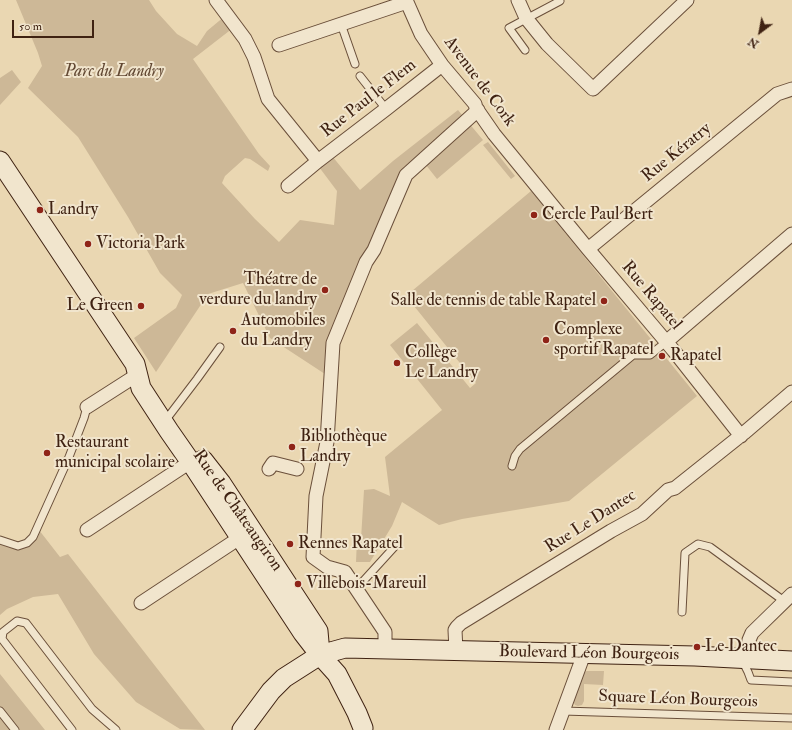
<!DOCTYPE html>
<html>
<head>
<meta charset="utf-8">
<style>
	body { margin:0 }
	#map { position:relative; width:792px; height:730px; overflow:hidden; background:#ead7b2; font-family:"IM FELL Double Pica",serif }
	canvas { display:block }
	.north { position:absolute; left:740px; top:12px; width:40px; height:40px; -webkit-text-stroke:3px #f1e5cd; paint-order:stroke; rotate:212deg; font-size:11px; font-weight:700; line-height:16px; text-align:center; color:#3f2212 }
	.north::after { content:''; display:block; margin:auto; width:14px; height:18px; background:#3f2212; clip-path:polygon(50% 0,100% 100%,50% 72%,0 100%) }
	.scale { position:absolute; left:12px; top:20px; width:82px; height:18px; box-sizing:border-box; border:2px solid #3f2212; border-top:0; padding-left:5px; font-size:12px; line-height:14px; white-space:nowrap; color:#3f2212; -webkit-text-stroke:3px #f1e5cd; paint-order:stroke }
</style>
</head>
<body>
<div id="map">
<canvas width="792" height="730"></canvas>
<div class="north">N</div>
<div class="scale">50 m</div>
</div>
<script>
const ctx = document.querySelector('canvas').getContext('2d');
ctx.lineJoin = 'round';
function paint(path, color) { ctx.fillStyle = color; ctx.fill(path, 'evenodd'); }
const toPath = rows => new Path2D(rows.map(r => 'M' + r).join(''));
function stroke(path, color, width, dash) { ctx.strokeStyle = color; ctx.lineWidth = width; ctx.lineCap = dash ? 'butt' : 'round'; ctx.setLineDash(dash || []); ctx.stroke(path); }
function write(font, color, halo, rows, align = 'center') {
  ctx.font = font + ' "IM FELL Double Pica",serif'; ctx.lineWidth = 4; ctx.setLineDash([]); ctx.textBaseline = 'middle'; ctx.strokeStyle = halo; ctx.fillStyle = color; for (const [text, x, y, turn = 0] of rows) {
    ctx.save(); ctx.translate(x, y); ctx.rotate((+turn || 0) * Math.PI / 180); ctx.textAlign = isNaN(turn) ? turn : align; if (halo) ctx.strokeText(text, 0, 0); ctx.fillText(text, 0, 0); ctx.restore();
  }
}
const green = toPath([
	[16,0,149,0,156,11,177,34,197,46,207,31,225,16,233,28,193,59,259,154,270,166,268,171,250,159,245,158,225,176,222,183,255,219,279,242,300,220,334,225,337,191,319,167,332,156,360,190,393,161,458,110,483,140,437,179,418,155,404,167,328,376,270,338,243,283,208,294,156,372,134,338,176,308,182,295,160,273,128,217,78,137,28,88,42,66,38,53],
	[12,70,21,82,0,105,0,78],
	[488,142,515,176,511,179,483,145],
	[531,191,697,396,569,501,462,519,439,525,402,502,392,526,370,562,356,562,357,539,361,539,364,490,374,489,390,496,385,457,442,410,390,345,417,323,470,388,476,383,406,296],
	[39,530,60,557,68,554,205,730,180,729,136,702,94,654,58,594,33,597,7,609,0,615,0,544,10,548,21,546],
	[587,671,604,671,603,685,584,684,584,701,582,705,578,706,575,705,573,701,584,672],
	[0,674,45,730,0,730]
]);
const lane = toPath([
	[341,24,355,64],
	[525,50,509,28,560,1],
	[360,76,386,109],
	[165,421,197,379,220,347],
	[512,466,515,456,520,449,633,355,650,355,666,342],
	[0,540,18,546,27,543,33,537,69,457,84,418,87,407],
	[356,589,397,544],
	[682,612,685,553,698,544,710,547,784,601],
	[742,660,748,672,751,680,792,682],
	[0,711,15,730],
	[563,711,792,718],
	[72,730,2,639,3,632,17,621,26,623,92,709,116,730]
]);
const street = toPath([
	[216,0,245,39,254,57,268,99,318,161,386,109,442,65],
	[406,0,421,34,442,65,475,104,476,108,494,134,588,249,674,351,741,436],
	[518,0,526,18,547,44,593,89,687,0],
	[279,45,407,2],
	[288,186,318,161],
	[588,249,777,94,792,89],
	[666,342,792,234],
	[87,407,137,375],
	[269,469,273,463,297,469],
	[87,530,184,466,192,464,197,459],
	[141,603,247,533],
	[385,648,385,632,345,572,327,567,313,557,316,496,327,442,333,343,366,262,374,250,406,175,478,110],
	[456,651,455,630,457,627,461,623,611,531,642,514,668,490,675,488,744,433,792,392],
	[747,658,749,640,752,633,792,594],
	[556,730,584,654]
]);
const secondary = toPath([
	[0,161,135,364,141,388,169,431,192,464,303,633,320,655,337,674,357,713,363,728],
	[203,460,221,483,314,625,318,631,320,654],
	[242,730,271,691,284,678,320,655,345,648,695,656,792,661]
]);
const markers = [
	[40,210,4,"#8f2418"],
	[534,215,4,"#8f2418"],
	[88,244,4,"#8f2418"],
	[325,290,4,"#8f2418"],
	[604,301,4,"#8f2418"],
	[141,306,4,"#8f2418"],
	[233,331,4,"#8f2418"],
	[546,340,4,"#8f2418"],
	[662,356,4,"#8f2418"],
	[397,363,4,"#8f2418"],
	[292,447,4,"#8f2418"],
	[47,453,4,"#8f2418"],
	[290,544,4,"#8f2418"],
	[298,584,4,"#8f2418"],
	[697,647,4,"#8f2418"]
];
const parkNames = [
	["Parc du Landry",114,72]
];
const streetNames = [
	["Avenue de Cork",479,82,53],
	["Rue Paul le Flem",369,99,-38],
	["Rue Kératry",677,153,-39],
	["Rue Rapatel",651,296,50],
	["Rue de Châteaugiron",237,511,55],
	["Rue Le Dantec",591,522,-32],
	["Boulevard Léon Bourgeois",589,654,1],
	["Square Léon Bourgeois",678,700,2]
];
const poiNames = [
	["Landry",48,210],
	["Cercle Paul Bert",542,215],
	["Victoria Park",96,244],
	["Théatre de",317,280,"right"],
	["verdure du landry",317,300,"right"],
	["Salle de tennis de table Rapatel",596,301,"right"],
	["Le Green",133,306,"right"],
	["Automobiles",241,321],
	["du Landry",241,341],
	["Complexe",554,330],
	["sportif Rapatel",554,350],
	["Collège",405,353],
	["Le Landry",405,373],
	["Rapatel",670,356],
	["Bibliothèque",300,437],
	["Landry",300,457],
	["Restaurant",55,443],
	["municipal scolaire",55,463],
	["Rennes Rapatel",298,544],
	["Villebois-Mareuil",306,584],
	["Le Dantec",705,647]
];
paint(green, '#cdb897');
stroke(lane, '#6a4f3a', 9);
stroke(street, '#6a4f3a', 15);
stroke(secondary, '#3f2212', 21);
stroke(lane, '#f1e5cd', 7);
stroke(street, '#f1e5cd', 13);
stroke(secondary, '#f1e5cd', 19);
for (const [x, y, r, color] of markers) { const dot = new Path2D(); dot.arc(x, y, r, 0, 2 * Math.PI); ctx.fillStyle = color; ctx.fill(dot); stroke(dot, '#f1e5cd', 1.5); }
write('italic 17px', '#624833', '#f1e5cd', parkNames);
write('17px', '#3f2212', '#f1e5cd', streetNames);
write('17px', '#3f2212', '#f1e5cd', poiNames, 'left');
</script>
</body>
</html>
